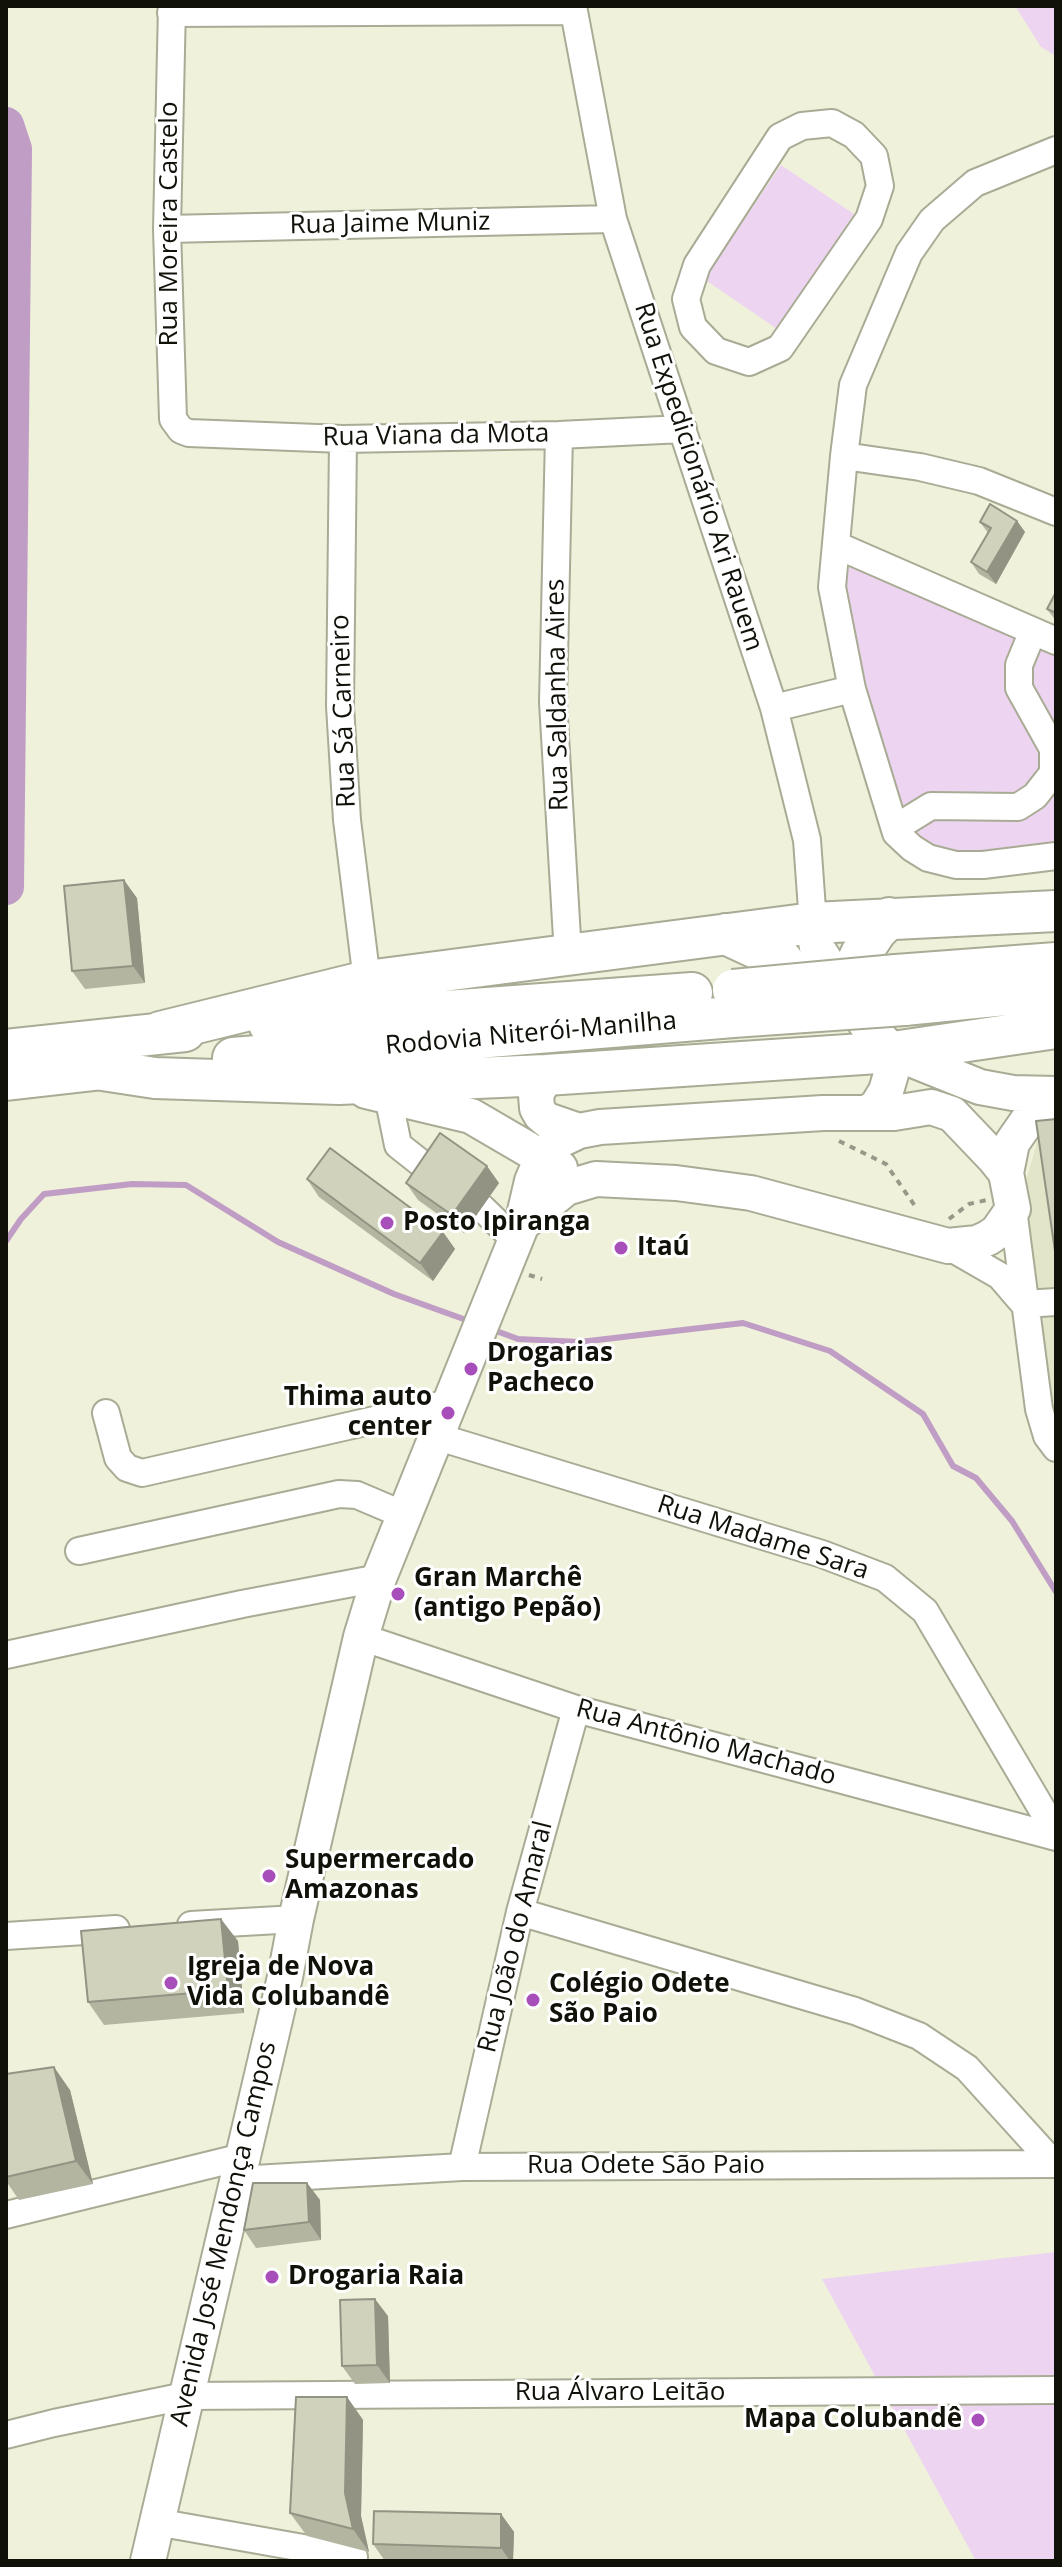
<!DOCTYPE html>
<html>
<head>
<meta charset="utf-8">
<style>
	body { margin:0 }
	#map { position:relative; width:1062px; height:2567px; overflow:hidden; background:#eff1da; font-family:"Open Sans",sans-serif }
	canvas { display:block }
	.frame { position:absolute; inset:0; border:8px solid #101109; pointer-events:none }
</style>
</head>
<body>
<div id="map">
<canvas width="1062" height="2567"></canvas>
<div class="frame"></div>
</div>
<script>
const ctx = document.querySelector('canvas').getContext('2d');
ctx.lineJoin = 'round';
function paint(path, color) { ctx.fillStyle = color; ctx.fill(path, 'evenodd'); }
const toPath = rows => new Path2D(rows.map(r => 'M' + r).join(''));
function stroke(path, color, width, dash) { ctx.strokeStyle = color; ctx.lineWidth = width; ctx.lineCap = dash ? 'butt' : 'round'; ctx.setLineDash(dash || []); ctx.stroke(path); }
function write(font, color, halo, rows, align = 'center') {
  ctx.font = font + ' "Open Sans",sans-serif'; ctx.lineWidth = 6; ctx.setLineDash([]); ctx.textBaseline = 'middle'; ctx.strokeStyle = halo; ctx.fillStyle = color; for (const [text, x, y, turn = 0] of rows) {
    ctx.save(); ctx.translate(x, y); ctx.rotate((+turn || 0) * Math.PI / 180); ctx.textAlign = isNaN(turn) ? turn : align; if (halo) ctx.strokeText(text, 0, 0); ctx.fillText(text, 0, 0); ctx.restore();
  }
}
const built = toPath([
	[1056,1126,1056,1407,1047,1386,1024,1188,1038,1139]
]);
const green = toPath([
	[1015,6,1056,6,1056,56,1041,47],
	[781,165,854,214,777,329,704,279],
	[869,567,1056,651,1056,848,942,855,902,835,838,586,849,568],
	[1056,2252,1056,2561,976,2561,822,2279]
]);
const stream = toPath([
	[6,1241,21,1219,44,1194,132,1184,186,1185,278,1242,394,1294,469,1321],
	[491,1329,518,1339,580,1342,743,1323,830,1351,923,1414,953,1466,976,1478,1012,1521,1056,1592]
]);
const river = toPath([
	[6,125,14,149,6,887]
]);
const path = toPath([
	[839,1141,886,1164,917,1209],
	[949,1219,969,1204,987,1200],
	[529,1275,542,1279]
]);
const minor = toPath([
	[172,6,167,229,173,419,181,430,189,433,343,439,559,435,683,429],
	[573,6,613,219,774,708,807,840,813,923],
	[171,13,574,11],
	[832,123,854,135,874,156,880,186,869,219,780,348,749,362,716,351,693,327,686,299,697,265,780,137,802,126,832,123],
	[167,229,613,219],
	[559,435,553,702,568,955],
	[343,439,340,706,347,820,367,981],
	[844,456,853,385,909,253,932,220,975,183,1056,150],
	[1056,512,979,481,920,467,844,456,832,587,852,689,896,833,912,848,928,858,956,865,983,865,1056,856],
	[836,545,1056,641],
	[774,708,852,689],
	[896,833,905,822,931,806,1018,807,1035,796,1053,773,1053,749,1019,688,1019,665,1033,631],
	[388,1096,398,1145,436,1175],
	[482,1208,515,1240],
	[1013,1209,1039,1409,1047,1436,1056,1448],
	[948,1246,1000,1276,1024,1304],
	[1024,1304,1056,1302],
	[106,1413,118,1458,127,1468,142,1473,449,1403],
	[435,1436,822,1554,885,1578,925,1611,1056,1833],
	[79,1551,339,1494,357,1495,404,1515],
	[361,1637,576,1709,1056,1837],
	[6,1655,242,1604,379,1578],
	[520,1912,855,2011,919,2036,967,2068,1054,2164],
	[191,1925,296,1919],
	[6,1936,116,1929],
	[462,2167,520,1912,576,1709],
	[237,2180,462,2167,1056,2164],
	[6,2215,242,2157],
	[6,2435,54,2423,185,2396,1056,2390],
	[156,2522,354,2557]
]);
const major = toPath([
	[813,923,817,948,866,1024,893,1052,980,1087,1013,1093,1056,1094],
	[546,1075,536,1095,537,1108,541,1115,547,1120,579,1131],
	[366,1091,471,1116,560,1168],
	[867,1113,877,1106,886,1091,891,1074,893,1052],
	[1006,1173,1012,1143,1030,1117,1056,1094],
	[148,2561,285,1977,296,1919,361,1637,379,1578,522,1224,532,1181,542,1158,556,1142,579,1131,600,1127,823,1113,894,1113,931,1107,952,1114,994,1158,1006,1173,1013,1209,997,1232,988,1238,977,1243,948,1246,751,1193,676,1183,596,1179,566,1188,522,1224]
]);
const highway = toPath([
	[726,934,782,960,795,980,801,999],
	[896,975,1056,963],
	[852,1001,855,967,861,954,876,931,889,918],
	[904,1005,1056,990],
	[269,1024,692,993],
	[160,1032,367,981,813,923,1056,911],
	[6,1050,185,1031],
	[233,1058,733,1017],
	[96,1069,155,1078,339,1084,546,1075,893,1052,1056,1028],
	[6,1080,121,1067]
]);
const highwayBridge = toPath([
	[733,990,896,975],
	[733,1017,904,1005]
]);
const wall = toPath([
	[1017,521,1025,532,996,584,979,574,971,562,988,533,980,522],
	[1056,592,1056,621,1047,609],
	[137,898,145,983,85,989,72,971],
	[307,1179,443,1232,455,1249,433,1281,319,1197],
	[406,1183,499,1183,464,1233,418,1200],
	[238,1941,244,2013,104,2025,88,2002],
	[6,2074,70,2090,93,2184,19,2200,6,2181],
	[307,2183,320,2200,321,2240,256,2248,244,2230],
	[388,2316,390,2383,355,2384,342,2366],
	[347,2397,363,2420,361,2516,369,2552,307,2536,290,2513],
	[501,2514,514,2532,513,2561,385,2561,373,2544]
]);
const shadedWall = toPath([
	[1017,521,1025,532,996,584,987,572],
	[124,880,137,898,145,983,133,966],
	[487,1166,499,1183,464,1233,452,1215],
	[443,1232,455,1249,433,1281,420,1263],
	[221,1919,238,1941,244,2013,228,1990],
	[54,2067,70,2090,93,2184,76,2161],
	[307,2183,320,2200,321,2240,309,2222],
	[375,2299,388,2316,390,2383,377,2365],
	[347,2397,363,2420,361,2516,369,2552,353,2529,345,2493],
	[501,2514,514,2532,513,2561,510,2561,501,2548]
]);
const building = toPath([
	[990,504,1017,521,987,572,971,562,991,528,980,522,990,504],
	[1056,592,1056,613,1047,609,1056,592],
	[124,880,133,966,72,971,64,886,124,880],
	[1056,1119,1056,1258,1036,1121,1056,1119],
	[440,1133,487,1166,452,1215,406,1183,440,1133],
	[330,1148,443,1232,420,1263,307,1179,330,1148],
	[221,1919,228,1990,88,2002,81,1931,221,1919],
	[54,2067,76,2161,6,2177,6,2074,54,2067],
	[253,2183,307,2183,309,2222,244,2230,253,2183],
	[375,2299,377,2365,342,2366,340,2300,375,2299],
	[296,2397,347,2397,345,2493,353,2529,290,2513,296,2397],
	[374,2511,501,2514,501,2548,373,2544,374,2511]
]);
const markers = [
	[387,1223,8,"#a84eba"],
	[621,1248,8,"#a84eba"],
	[471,1369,8,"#a84eba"],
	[448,1413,8,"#a84eba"],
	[398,1594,8,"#a84eba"],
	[269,1876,8,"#a84eba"],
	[171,1983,8,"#a84eba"],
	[533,2000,8,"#a84eba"],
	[272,2277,8,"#a84eba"],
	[978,2420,8,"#a84eba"]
];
const streetNames = [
	["Rua Moreira Castelo",170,224,-90],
	["Rua Jaime Muniz",390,224,-1],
	["Rua Viana da Mota",436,436,-1],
	["Rua Expedicionário Ari Rauem",698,477,72],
	["Rua Saldanha Aires",558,695,-91],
	["Rua Sá Carneiro",344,711,-92],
	["Rodovia Niterói-Manilha",531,1034,-5],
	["Rua Madame Sara",763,1538,18],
	["Rua Antônio Machado",706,1743,15],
	["Rua João do Amaral",516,1937,-76],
	["Rua Odete São Paio",646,2166],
	["Avenida José Mendonça Campos",224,2234,-77],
	["Rua Álvaro Leitão",620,2393]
];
const poiNames = [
	["Posto Ipiranga",403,1223],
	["Itaú",637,1248],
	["Drogarias",487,1354],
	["Pacheco",487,1384],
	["Thima auto",432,1398,"right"],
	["center",432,1428,"right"],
	["Gran Marchê",414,1579],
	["(antigo Pepão)",414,1609],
	["Supermercado",285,1861],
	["Amazonas",285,1891],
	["Igreja de Nova",187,1968],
	["Vida Colubandê",187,1998],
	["Colégio Odete",549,1985],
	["São Paio",549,2015],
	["Drogaria Raia",288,2277],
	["Mapa Colubandê",962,2420,"right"]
];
paint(built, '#e2e5c7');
paint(green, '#edd5f2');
stroke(stream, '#bf9dc5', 6);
stroke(river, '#bf9dc5', 36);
stroke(minor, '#a9ab95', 30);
stroke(major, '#a9ab95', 38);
stroke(highway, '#a9ab95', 44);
stroke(path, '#979887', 4, [6, 6]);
stroke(minor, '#fff', 26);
stroke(major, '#fff', 34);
stroke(highway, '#fff', 40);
stroke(highwayBridge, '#a9ab95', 44, []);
stroke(highwayBridge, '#fff', 40);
paint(wall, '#b3b5a1');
paint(shadedWall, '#929383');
paint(building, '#d0d2bb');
stroke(building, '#929383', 2);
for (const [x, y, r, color] of markers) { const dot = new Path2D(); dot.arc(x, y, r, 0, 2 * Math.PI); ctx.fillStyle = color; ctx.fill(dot); stroke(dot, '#fff', 3); }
write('26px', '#101109', '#fff', streetNames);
write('bold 26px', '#101109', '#fff', poiNames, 'left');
</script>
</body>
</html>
